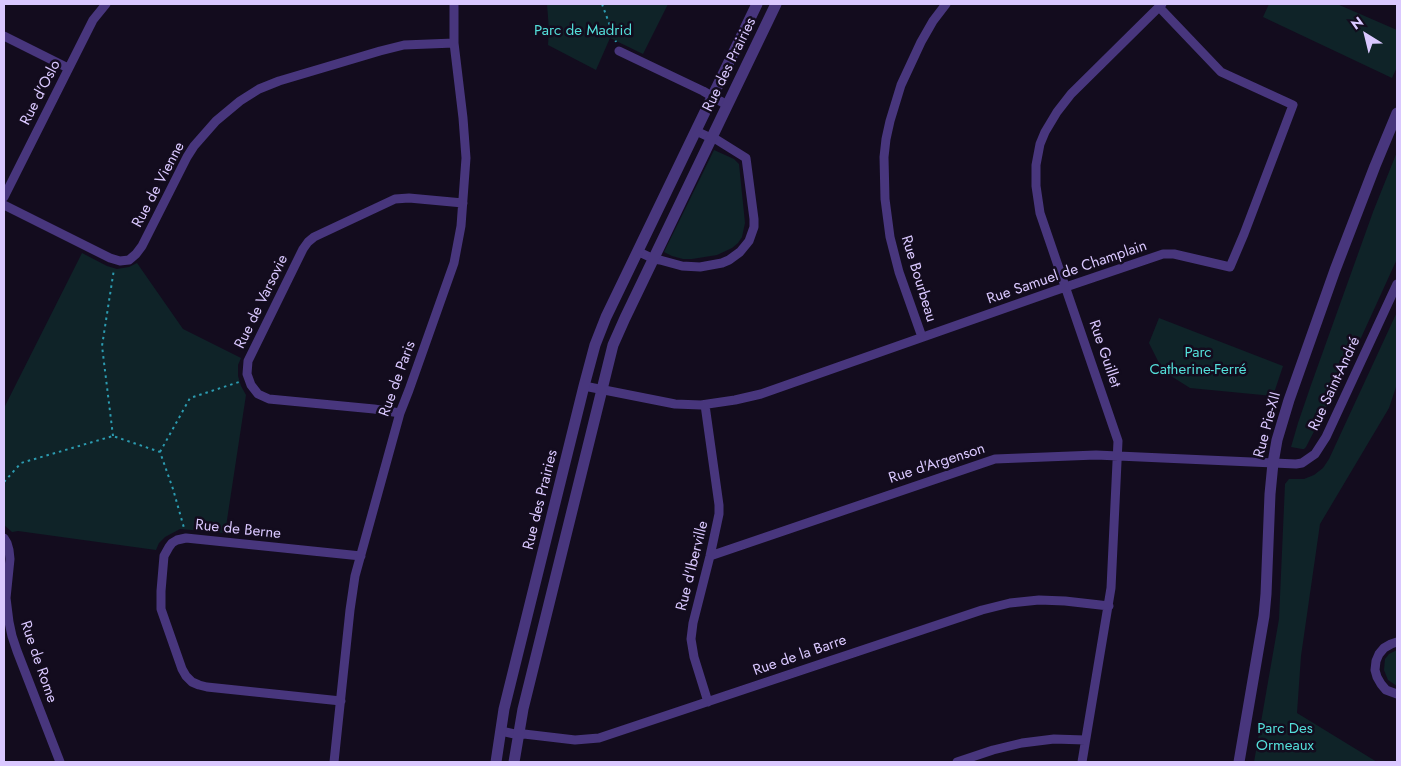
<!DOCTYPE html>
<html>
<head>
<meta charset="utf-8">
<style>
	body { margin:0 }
	#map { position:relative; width:1401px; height:766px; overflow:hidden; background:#130c1e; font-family:Jost,sans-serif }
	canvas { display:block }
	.frame { position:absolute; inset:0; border:5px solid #dac8ff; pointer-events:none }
	.north { position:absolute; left:1341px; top:10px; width:50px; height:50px; -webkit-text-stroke:4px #130c1e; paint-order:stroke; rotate:324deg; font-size:14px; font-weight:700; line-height:20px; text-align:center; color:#dac8ff }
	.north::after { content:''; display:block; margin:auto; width:18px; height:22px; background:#dac8ff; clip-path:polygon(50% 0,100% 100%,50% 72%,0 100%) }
</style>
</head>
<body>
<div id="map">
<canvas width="1401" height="766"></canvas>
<div class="frame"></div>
<div class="north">N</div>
</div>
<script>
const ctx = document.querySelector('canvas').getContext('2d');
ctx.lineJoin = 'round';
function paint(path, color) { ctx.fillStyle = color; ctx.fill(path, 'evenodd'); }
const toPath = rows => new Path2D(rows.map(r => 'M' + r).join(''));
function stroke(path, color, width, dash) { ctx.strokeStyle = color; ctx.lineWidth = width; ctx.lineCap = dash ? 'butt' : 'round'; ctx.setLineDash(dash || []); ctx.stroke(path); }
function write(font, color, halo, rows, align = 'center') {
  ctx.font = font + ' Jost,sans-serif'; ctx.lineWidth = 5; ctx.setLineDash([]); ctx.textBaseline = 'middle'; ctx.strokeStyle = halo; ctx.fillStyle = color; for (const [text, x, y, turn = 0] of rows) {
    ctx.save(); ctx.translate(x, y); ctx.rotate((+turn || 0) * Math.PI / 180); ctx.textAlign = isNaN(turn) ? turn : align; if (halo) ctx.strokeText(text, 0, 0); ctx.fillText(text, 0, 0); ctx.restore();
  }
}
const green = toPath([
	[547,4,668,4,643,54,610,38,596,70,548,45,549,30],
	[1269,4,1337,4,1397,30,1397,67,1392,78,1263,17],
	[714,150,734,159,739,164,745,223,742,237,738,243,732,248,717,255,692,259,683,259,672,256,664,252],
	[1397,152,1397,259,1355,351,1306,447,1304,449,1302,449,1291,447,1298,423,1311,385,1373,212],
	[82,253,107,266,117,269,129,267,137,263,183,329,241,358,238,365,238,376,241,386,246,395,225,533,180,529,165,537,159,543,156,550,18,531,12,532,4,525,4,408],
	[1397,312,1397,384,1389,408,1320,524,1301,656,1297,713,1377,762,1254,762,1279,619,1285,484,1289,479,1304,479,1314,475,1323,468,1329,459],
	[1159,318,1283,366,1273,396,1190,388,1163,371,1149,343],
	[1397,650,1397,686,1388,680,1384,670,1385,659,1389,654]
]);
const path = toPath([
	[602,4,616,42],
	[113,436,102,346,114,269],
	[160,452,190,398,239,382],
	[4,482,21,463,113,436,160,452,173,489,184,528]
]);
const minor = toPath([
	[4,36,68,68],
	[619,51,703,91,727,105],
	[4,197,93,20,106,4],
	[4,205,110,258,120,261,129,260,136,254,142,246,187,157,194,146,216,121,240,101,259,89,279,81,380,51,404,45,454,43],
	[639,252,654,259,660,260,682,266,700,267,722,263,729,260,740,252,749,241,754,227,754,219,746,158,714,138,711,138,696,131],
	[922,337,899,272,890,237,885,199,884,157,886,139,890,121,901,85,921,42,933,21,946,4],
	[584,386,675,404,701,405,735,400,761,394,1054,291,1163,254,1174,254,1230,267,1244,234,1293,105,1221,72,1159,7],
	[705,405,719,505,719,514,710,556,693,623,691,639,694,657,708,702],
	[400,413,374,409,269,399,258,394,251,385,247,374,248,361,303,249,308,242,314,237,395,199,409,198,463,203],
	[4,538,7,543,9,550,10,559,6,598,9,622,12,636,17,651,60,762],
	[710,556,995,459,1096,455,1296,464,1302,463,1315,454,1326,437,1397,284],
	[1397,642,1391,644,1384,648,1379,654,1376,661,1375,670,1377,677,1381,684,1386,690,1397,694],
	[341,701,207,687,199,685,192,682,186,676,182,669,161,609,161,591,164,556,169,547,172,543,177,540,186,538,361,556],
	[501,731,519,735,524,734,575,740,599,738,982,610,1010,603,1039,600,1065,601,1109,606],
	[334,762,350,610,355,576,400,413,409,390,454,263,461,226,466,158,463,118,454,43,454,4],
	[957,762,993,750,1022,743,1054,739,1085,740],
	[1082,762,1111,588,1118,441,1040,213,1036,186,1036,165,1040,144,1045,132,1057,112,1071,94,1162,4]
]);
const tertiary = toPath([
	[496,762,504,709,584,386,595,345,606,317,757,4],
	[514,762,523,709,613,345,625,318,776,4],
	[1239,762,1264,616,1266,594,1270,494,1273,463,1277,440,1289,400,1335,270,1375,166,1397,113]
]);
const parkNames = [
	["Parc de Madrid",583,31],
	["Parc",1198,353],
	["Catherine-Ferré",1198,370],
	["Parc Des",1285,729],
	["Ormeaux",1285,746]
];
const streetNames = [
	["Rue des Prairies",730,65,-64],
	["Rue d'Oslo",41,93,-63],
	["Rue de Vienne",159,185,-62],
	["Rue Samuel de Champlain",1067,273,-19],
	["Rue Bourbeau",918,279,73],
	["Rue de Varsovie",262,302,-64],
	["Rue Guillet",1104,354,71],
	["Rue de Paris",398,379,-70],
	["Rue Saint-André",1335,384,-65],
	["Rue Pie-XII",1268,425,-75],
	["Rue d'Argenson",937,464,-18],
	["Rue des Prairies",541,500,-76],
	["Rue de Berne",238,530,6],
	["Rue d'Iberville",693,566,-76],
	["Rue de la Barre",800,656,-19],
	["Rue de Rome",38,662,71]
];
paint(green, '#0f2328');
stroke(path, '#2c9bb0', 2, [2.5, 4]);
stroke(minor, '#48367d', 9);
stroke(tertiary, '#48367d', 11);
write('15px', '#54dfda', '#130c1e', parkNames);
write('15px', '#dac8ff', '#130c1e', streetNames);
</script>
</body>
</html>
